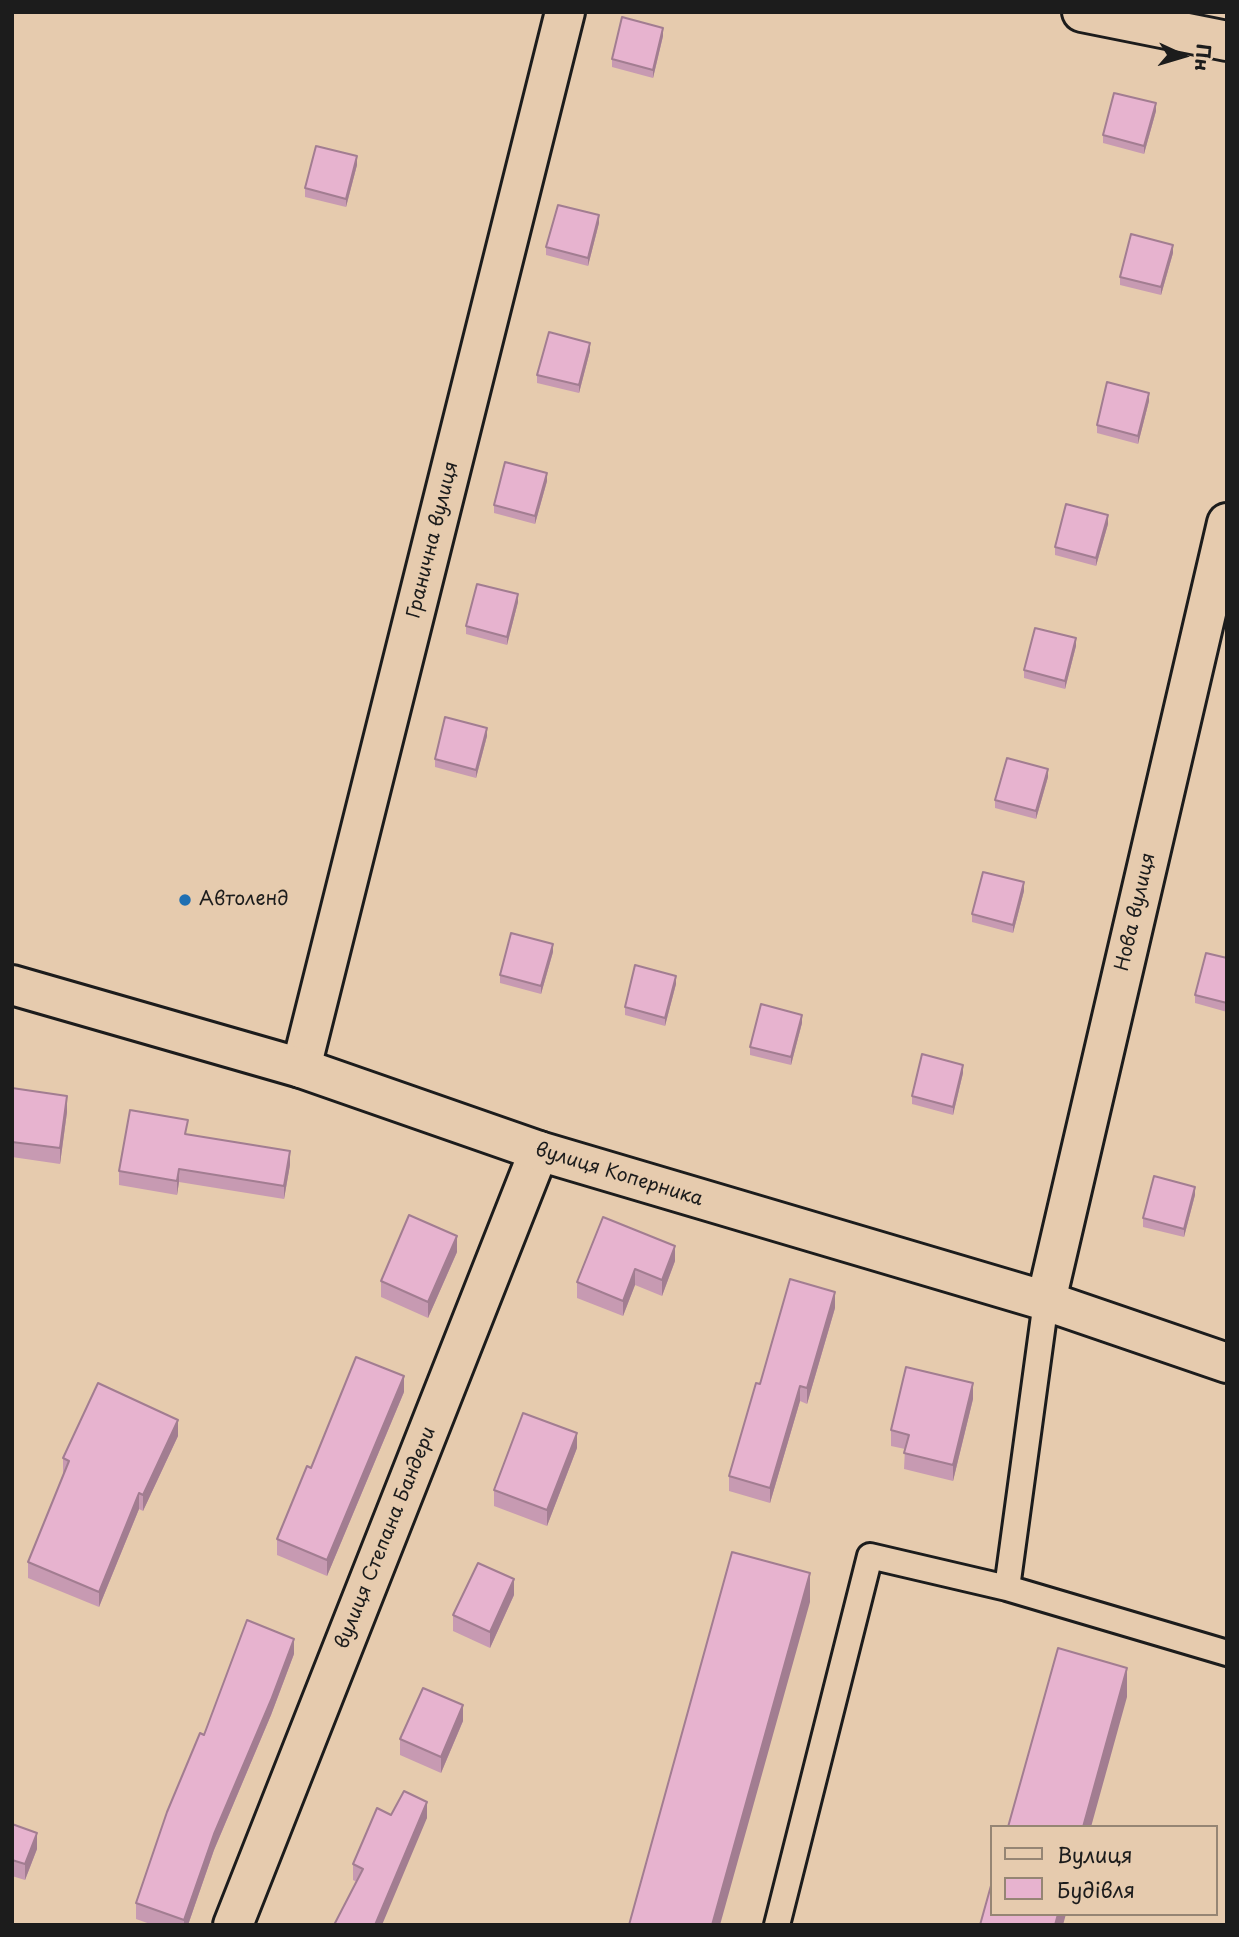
<!DOCTYPE html>
<html>
<head>
<meta charset="utf-8">
<style>
	body { margin:0 }
	#map { position:relative; width:1239px; height:1937px; overflow:hidden; background:#e6cbae; font-family:"Playpen Sans",sans-serif }
	canvas { display:block }
	.frame { position:absolute; inset:0; border:14px solid #1c1c1c; pointer-events:none }
	.legend { position:absolute; left:990px; top:1825px; width:228px; height:91px; box-sizing:border-box; background:#e6cbae; border:2px solid #958574; margin:0; padding:9px 12px; list-style:none; font-size:21px; color:#1c1c1c }
	.legend li { display:flex; align-items:center; gap:14px; height:35px }
	.legend b { width:35px; border:2px solid #958574 }
	.north { position:absolute; left:1148px; top:21px; width:70px; height:70px; -webkit-text-stroke:5px #e6cbae; paint-order:stroke; rotate:94deg; font-size:19px; font-weight:700; line-height:28px; text-align:center; color:#1c1c1c }
	.north::after { content:''; display:block; margin:auto; width:24px; height:32px; background:#1c1c1c; clip-path:polygon(50% 0,100% 100%,50% 72%,0 100%) }
</style>
</head>
<body>
<div id="map">
<canvas width="1239" height="1937"></canvas>
<div class="frame"></div>
<ul class="legend">
<li><b style="height:9px;background:#e6cbae"></b>Вулиця</li>
<li><b style="height:19px;background:#e7b3cf"></b>Будівля</li>
</ul>
<div class="north">Пн</div>
</div>
<script>
const ctx = document.querySelector('canvas').getContext('2d');
ctx.lineJoin = 'round';
const toPath = rows => new Path2D(rows.map(r => 'M' + r).join(''));
function stroke(path, color, width, dash) { ctx.strokeStyle = color; ctx.lineWidth = width; ctx.lineCap = dash ? 'butt' : 'round'; ctx.setLineDash(dash || []); ctx.stroke(path); }
function paint(path, color) { ctx.fillStyle = color; ctx.fill(path, 'evenodd'); }
function write(font, color, halo, rows, align = 'center') {
  ctx.font = font + ' "Playpen Sans",sans-serif'; ctx.lineWidth = 5; ctx.setLineDash([]); ctx.textBaseline = 'middle'; ctx.strokeStyle = halo; ctx.fillStyle = color; for (const [text, x, y, turn = 0] of rows) {
    ctx.save(); ctx.translate(x, y); ctx.rotate((+turn || 0) * Math.PI / 180); ctx.textAlign = isNaN(turn) ? turn : align; if (halo) ctx.strokeText(text, 0, 0); ctx.fillText(text, 0, 0); ctx.restore();
  }
}
const service = toPath([
	[1007,1588,1227,1653],
	[777,1925,870,1556,1007,1588,1046,1301]
]);
const minor = toPath([
	[1082,12,1227,41],
	[301,1068,565,12],
	[1046,1301,1227,523]
]);
const tertiary = toPath([
	[233,1925,539,1151]
]);
const primary = toPath([
	[12,985,301,1068,539,1151,1046,1301,1227,1363]
]);
const wall = toPath([
	[663,36,653,78,612,67,612,59],
	[1156,111,1144,154,1103,143,1103,135],
	[357,165,346,207,305,197,305,188],
	[599,223,588,266,546,255,546,247],
	[1173,253,1161,295,1120,285,1120,277],
	[590,351,579,393,537,383,537,375],
	[1149,401,1138,444,1097,433,1097,425],
	[547,481,535,524,494,513,494,505],
	[1108,524,1096,566,1055,555,1055,547],
	[518,602,507,645,466,634,466,626],
	[1076,646,1065,689,1024,678,1024,670],
	[487,736,476,778,435,767,435,759],
	[1048,777,1036,819,995,808,995,800],
	[1227,860,1227,877,1225,876,1225,868],
	[1024,891,1013,933,972,922,972,914],
	[553,952,541,994,500,983,500,975],
	[1227,958,1227,1012,1195,1003,1195,995],
	[676,984,665,1026,625,1015,625,1007],
	[802,1023,791,1065,750,1055,750,1047],
	[963,1073,953,1115,912,1104,912,1096],
	[12,1088,67,1112,60,1164,12,1157],
	[187,1135,290,1165,284,1199,179,1182,177,1195,119,1185,119,1171],
	[1195,1195,1184,1237,1143,1227,1143,1218],
	[457,1252,428,1318,381,1297,381,1281],
	[675,1261,662,1296,635,1285,623,1316,577,1298,577,1282],
	[835,1308,807,1404,800,1401,770,1503,729,1491,729,1476,760,1384],
	[404,1392,327,1576,277,1555,277,1539,311,1468],
	[973,1399,953,1481,904,1469,905,1449,891,1446,891,1430],
	[178,1436,143,1511,139,1509,99,1607,28,1578,28,1562,63,1474,63,1458],
	[577,1448,547,1526,494,1506,494,1490],
	[514,1595,490,1648,453,1631,453,1615],
	[294,1654,271,1715,214,1850,188,1925,153,1925,136,1919,136,1903,204,1735],
	[463,1721,441,1773,400,1755,400,1739],
	[391,1815,427,1818,357,1882,353,1880,353,1864],
	[12,1824,37,1849,25,1880,12,1876]
]);
const shadedWall = toPath([
	[663,28,663,36,653,78,653,70],
	[1156,103,1156,111,1144,154,1144,146],
	[357,156,357,165,346,207,346,199],
	[599,215,599,223,588,266,588,258],
	[1173,245,1173,253,1161,295,1161,287],
	[590,343,590,351,579,393,579,385],
	[1149,393,1149,401,1138,444,1138,436],
	[547,473,547,481,535,524,535,516],
	[1108,515,1108,524,1096,566,1096,558],
	[518,594,518,602,507,645,507,637],
	[1076,638,1076,646,1065,689,1065,681],
	[487,728,487,736,476,778,476,770],
	[1048,769,1048,777,1036,819,1036,811],
	[1024,882,1024,891,1013,933,1013,925],
	[553,944,553,952,541,994,541,986],
	[676,976,676,984,665,1026,665,1018],
	[802,1015,802,1023,791,1065,791,1057],
	[963,1065,963,1073,953,1115,953,1107],
	[67,1096,67,1112,60,1164,60,1148],
	[290,1151,290,1165,284,1199,284,1186],
	[179,1169,179,1182,177,1195,177,1181],
	[1195,1187,1195,1195,1184,1237,1184,1229],
	[457,1236,457,1252,428,1318,428,1302],
	[675,1246,675,1261,662,1296,662,1280],
	[635,1269,635,1285,623,1316,623,1301],
	[835,1292,835,1308,807,1404,807,1388],
	[404,1376,404,1392,327,1576,327,1560],
	[973,1383,973,1399,953,1481,953,1465],
	[800,1386,800,1401,770,1503,770,1488],
	[178,1420,178,1436,143,1511,143,1495],
	[577,1433,577,1448,547,1526,547,1510],
	[139,1493,139,1509,99,1607,99,1592],
	[810,1573,810,1602,720,1925,712,1925],
	[514,1579,514,1595,490,1648,490,1632],
	[294,1639,294,1654,271,1715,214,1850,188,1925,184,1925,184,1920,214,1834],
	[1127,1668,1127,1697,1091,1827,1083,1827],
	[463,1705,463,1721,441,1773,441,1757],
	[427,1802,427,1818,382,1925,375,1925],
	[37,1833,37,1849,25,1880,25,1864],
	[1058,1914,1066,1914,1063,1925,1055,1925]
]);
const building = toPath([
	[622,17,663,28,653,70,612,59,622,17],
	[1114,93,1156,103,1144,146,1103,135,1114,93],
	[316,146,357,156,346,199,305,188,316,146],
	[558,205,599,215,588,258,546,247,558,205],
	[1131,234,1173,245,1161,287,1120,277,1131,234],
	[549,332,590,343,579,385,537,375,549,332],
	[1107,382,1149,393,1138,436,1097,425,1107,382],
	[505,462,547,473,535,516,494,505,505,462],
	[1066,504,1108,515,1096,558,1055,547,1066,504],
	[477,584,518,594,507,637,466,626,477,584],
	[1035,628,1076,638,1065,681,1024,670,1035,628],
	[445,717,487,728,476,770,435,759,445,717],
	[1007,758,1048,769,1036,811,995,800,1007,758],
	[983,872,1024,882,1013,925,972,914,983,872],
	[511,933,553,944,541,986,500,975,511,933],
	[1206,953,1227,958,1227,1003,1195,995,1206,953],
	[635,965,676,976,665,1018,625,1007,635,965],
	[761,1004,802,1015,791,1057,750,1047,761,1004],
	[922,1054,963,1065,953,1107,912,1096,922,1054],
	[12,1088,67,1096,60,1148,12,1142,12,1088],
	[130,1110,188,1120,185,1134,290,1151,284,1186,179,1169,177,1181,119,1171,130,1110],
	[1154,1176,1195,1187,1184,1229,1143,1218,1154,1176],
	[409,1215,457,1236,428,1302,381,1281,409,1215],
	[603,1217,675,1246,662,1280,635,1269,623,1301,577,1282,603,1217],
	[790,1279,835,1292,807,1388,800,1386,770,1488,729,1476,756,1383,760,1384,790,1279],
	[356,1357,404,1376,327,1560,277,1539,307,1466,311,1468,356,1357],
	[906,1367,973,1383,953,1465,904,1453,909,1435,891,1430,906,1367],
	[98,1383,178,1420,143,1495,139,1493,99,1592,28,1562,69,1461,63,1458,98,1383],
	[523,1413,577,1433,547,1510,494,1490,523,1413],
	[732,1552,810,1573,712,1925,629,1925,732,1552],
	[478,1563,514,1579,490,1632,453,1615,478,1563],
	[247,1620,294,1639,271,1700,214,1834,184,1920,136,1903,167,1812,200,1733,204,1735,247,1620],
	[1058,1648,1127,1668,1083,1827,1008,1827,1058,1648],
	[423,1688,463,1705,441,1757,400,1739,423,1688],
	[404,1791,427,1802,375,1925,334,1925,363,1869,353,1864,377,1808,391,1815,404,1791],
	[12,1824,37,1833,25,1864,12,1860,12,1824],
	[992,1882,992,1914,1058,1914,1055,1925,980,1925,992,1882]
]);
const markers = [
	[185,900,7,"#1f6fb2"]
];
const streetNames = [
	["Гранична вулиця",433,540,-76],
	["Нова вулиця",1136,912,-77],
	["вулиця Коперника",619,1175,17],
	["вулиця Степана Бандери",386,1538,-68]
];
const poiNames = [
	["Автоленд",199,900]
];
stroke(service, '#1c1c1c', 30);
stroke(minor, '#1c1c1c', 44);
stroke(tertiary, '#1c1c1c', 44);
stroke(primary, '#1c1c1c', 44);
stroke(service, '#e6cbae', 24);
stroke(minor, '#e6cbae', 38);
stroke(tertiary, '#e6cbae', 38);
stroke(primary, '#e6cbae', 38);
paint(wall, '#c79ab2');
paint(shadedWall, '#a27d91');
paint(building, '#e7b3cf');
stroke(building, '#a27d91', 2);
for (const [x, y, r, color] of markers) { const dot = new Path2D(); dot.arc(x, y, r, 0, 2 * Math.PI); ctx.fillStyle = color; ctx.fill(dot); stroke(dot, '#e6cbae', 2.5); }
write('19px', '#1c1c1c', '#e6cbae', streetNames);
write('19px', '#1c1c1c', '#e6cbae', poiNames, 'left');
</script>
</body>
</html>
